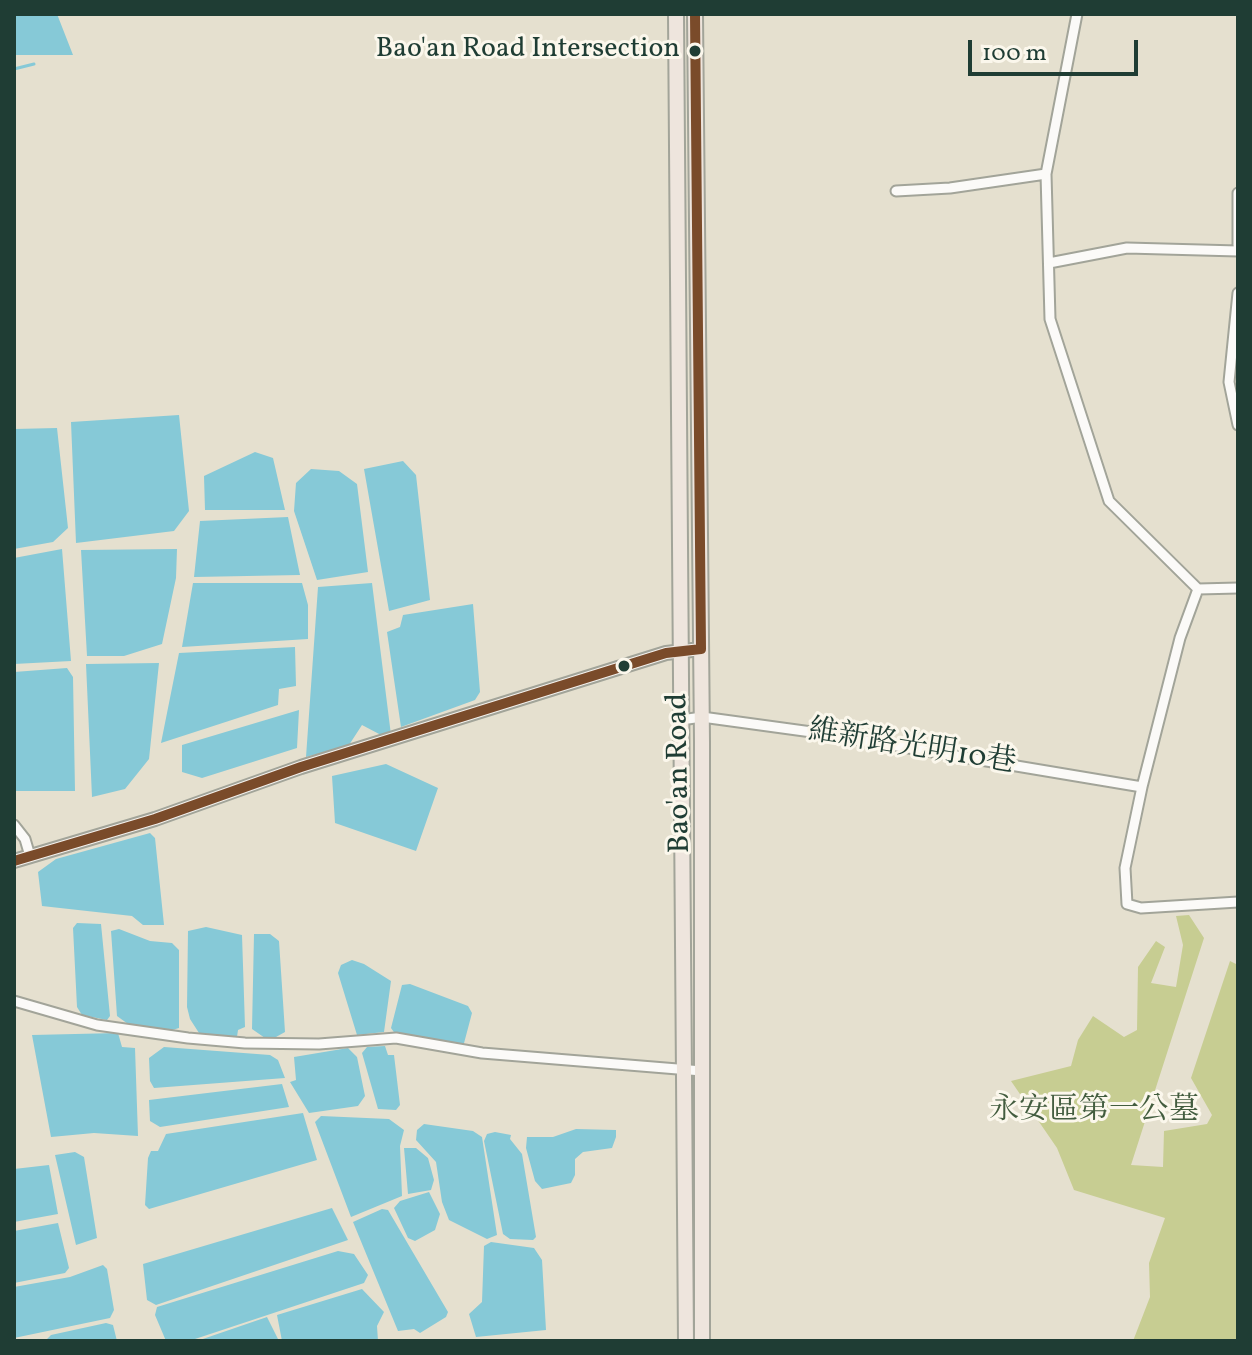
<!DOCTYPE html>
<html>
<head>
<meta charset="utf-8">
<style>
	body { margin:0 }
	#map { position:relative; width:1252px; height:1355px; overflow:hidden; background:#e5e0cf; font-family:Vollkorn,serif }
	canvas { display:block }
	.frame { position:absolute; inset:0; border:16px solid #1f3d34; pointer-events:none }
	.scale { position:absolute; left:968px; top:40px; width:170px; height:36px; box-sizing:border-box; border:4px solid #1f3d34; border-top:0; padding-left:10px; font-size:24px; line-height:28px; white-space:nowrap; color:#1f3d34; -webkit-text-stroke:6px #fbf7ec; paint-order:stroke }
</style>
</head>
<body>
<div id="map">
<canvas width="1252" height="1355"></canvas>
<div class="frame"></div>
<div class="scale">100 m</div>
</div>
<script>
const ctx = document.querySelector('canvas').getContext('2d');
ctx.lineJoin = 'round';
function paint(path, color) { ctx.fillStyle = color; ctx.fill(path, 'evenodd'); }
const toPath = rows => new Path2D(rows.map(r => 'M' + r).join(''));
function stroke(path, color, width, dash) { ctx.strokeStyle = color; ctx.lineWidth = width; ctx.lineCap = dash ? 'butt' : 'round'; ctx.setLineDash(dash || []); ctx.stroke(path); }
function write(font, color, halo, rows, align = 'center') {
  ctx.font = font + ' Vollkorn,"Noto Serif TC",serif'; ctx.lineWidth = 6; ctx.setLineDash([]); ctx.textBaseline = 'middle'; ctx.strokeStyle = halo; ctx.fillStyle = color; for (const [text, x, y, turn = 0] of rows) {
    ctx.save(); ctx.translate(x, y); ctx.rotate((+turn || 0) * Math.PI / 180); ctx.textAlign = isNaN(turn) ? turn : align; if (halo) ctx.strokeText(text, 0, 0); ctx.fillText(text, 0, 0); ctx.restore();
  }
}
const green = toPath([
	[1189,915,1204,938,1131,1165,1163,1167,1164,1131,1207,1124,1212,1115,1191,1078,1230,961,1238,965,1238,1341,1133,1341,1150,1297,1149,1263,1165,1218,1074,1190,1057,1148,1011,1081,1071,1066,1078,1040,1093,1016,1124,1037,1137,1030,1138,967,1156,941,1165,947,1151,983,1176,987,1183,945,1176,916]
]);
const water = toPath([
	[14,14,57,14,73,55,14,55],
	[179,415,189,511,174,531,76,543,71,422],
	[57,428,68,528,53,542,14,549,14,429],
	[255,452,273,458,285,510,205,510,204,476],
	[403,461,416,475,430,600,389,611,364,469],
	[311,469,339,471,357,484,368,572,317,580,294,511,296,483],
	[288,517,300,575,194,577,200,521],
	[62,549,71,661,14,664,14,558],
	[177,549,176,578,162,644,124,656,87,656,81,550],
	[193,583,302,583,308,605,308,639,182,647],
	[372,583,391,735,381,735,362,725,349,745,306,757,318,587],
	[473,604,480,692,475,700,401,727,387,632,400,627,403,615],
	[295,647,296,686,279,689,278,705,161,743,179,653],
	[159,663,149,759,125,789,92,797,86,664],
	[67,668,73,677,75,791,14,791,14,672],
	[299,710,297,748,202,778,182,772,182,745],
	[386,764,438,788,416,851,335,823,332,776],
	[150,833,155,838,164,925,143,925,132,916,42,906,38,872,56,859],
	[77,923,101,924,110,1016,107,1020,82,1015,77,1007,73,928],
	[206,927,242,935,245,1027,238,1030,237,1037,199,1033,190,1019,187,1007,188,931],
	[119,929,150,941,172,943,179,950,179,1028,169,1031,128,1024,117,1016,111,931],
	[254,934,270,934,279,941,285,1032,276,1037,265,1038,252,1029],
	[352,960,364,964,391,981,384,1032,357,1035,338,973,341,965],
	[410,984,468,1006,472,1013,463,1047,396,1035,391,1028,402,985],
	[118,1033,122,1047,135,1048,138,1136,94,1133,51,1137,32,1035],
	[385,1046,388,1055,394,1055,400,1105,396,1110,378,1109,362,1053,367,1047],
	[164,1047,270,1055,278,1060,285,1078,154,1088,150,1081,149,1058],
	[348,1048,357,1057,365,1096,358,1106,309,1113,290,1082,296,1080,294,1057],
	[282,1084,289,1107,160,1127,150,1121,149,1100],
	[303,1113,317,1160,149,1209,145,1205,148,1158,151,1151,158,1151,166,1134],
	[321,1116,389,1119,404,1130,400,1146,402,1196,351,1217,315,1122],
	[424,1124,473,1131,482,1137,497,1235,487,1239,449,1220,442,1202,436,1162,416,1140,417,1130],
	[576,1129,616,1130,616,1137,612,1148,583,1152,575,1159,575,1175,571,1183,542,1189,535,1181,526,1148,527,1137,553,1137],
	[495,1132,511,1135,510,1139,522,1154,536,1237,533,1240,510,1239,503,1234,484,1141,487,1134],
	[404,1148,416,1148,428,1158,434,1180,431,1190,408,1194],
	[75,1152,84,1157,97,1238,76,1245,55,1155],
	[49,1165,58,1214,14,1222,14,1169],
	[429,1192,440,1214,435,1230,415,1241,408,1238,394,1208,400,1201],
	[332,1208,348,1240,156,1305,147,1300,143,1264],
	[382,1209,388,1210,448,1312,446,1317,420,1333,414,1329,398,1331,353,1222],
	[58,1223,69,1268,65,1273,14,1283,14,1231],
	[491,1242,534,1248,542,1260,546,1330,476,1337,469,1314,482,1302,484,1246],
	[338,1251,354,1254,368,1275,364,1283,189,1341,166,1341,155,1315,157,1307],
	[103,1265,107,1269,114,1310,110,1318,14,1338,14,1287,70,1277],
	[362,1289,384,1312,377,1326,378,1341,282,1341,277,1315],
	[267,1317,279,1341,197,1341],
	[106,1323,113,1325,117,1341,45,1341,51,1335]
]);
const stream = toPath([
	[14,69,34,64]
]);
const street = toPath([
	[1077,14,1046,174,1050,319,1109,501,1198,589],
	[896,191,950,188,1046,174],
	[1238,193,1238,245],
	[1049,263,1127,248,1238,251],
	[1238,293,1229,382,1238,425],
	[681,720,702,717,819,733,1142,787,1180,638,1198,589,1238,588],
	[1142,787,1125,868,1127,904,1141,908,1238,902],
	[14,825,25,839,30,856],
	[14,1001,97,1025,188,1038,245,1043,319,1044,396,1038,482,1053,702,1071]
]);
const secondary = toPath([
	[14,861,155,819,301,767,666,653,701,649]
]);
const primary = toPath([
	[676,14,686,1341],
	[695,14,702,742,702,1341]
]);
const bus1 = toPath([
	[14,861,155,819,301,767,666,653,701,649,695,14]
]);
const markers = [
	[695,51,7,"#1f3d34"],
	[624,666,7,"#1f3d34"]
];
const busNames = [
	["Bao'an Road Intersection",680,51]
];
const streetNames = [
	["維新路光明10巷",912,749,9],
	["Bao'an Road",681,773,-91]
];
const parkNames = [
	["永安區第一公墓",1094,1112]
];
paint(green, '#c7cd92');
paint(water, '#86c9d7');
stroke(stream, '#86c9d7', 3);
stroke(street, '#a2a499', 13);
stroke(secondary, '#a2a499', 16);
stroke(primary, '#a2a499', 18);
stroke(street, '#fbfaf8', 9);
stroke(secondary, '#f5f2ee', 12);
stroke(primary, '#eee5dd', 14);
stroke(bus1, '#7a4b2a', 10);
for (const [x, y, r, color] of markers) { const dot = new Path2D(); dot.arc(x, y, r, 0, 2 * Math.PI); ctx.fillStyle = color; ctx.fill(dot); stroke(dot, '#fbf7ec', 3); }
write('28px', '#1f3d34', '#fbf7ec', busNames, 'right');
write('30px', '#1f3d34', '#fbf7ec', streetNames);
write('30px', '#435d3f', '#fbf7ec', parkNames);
</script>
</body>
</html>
